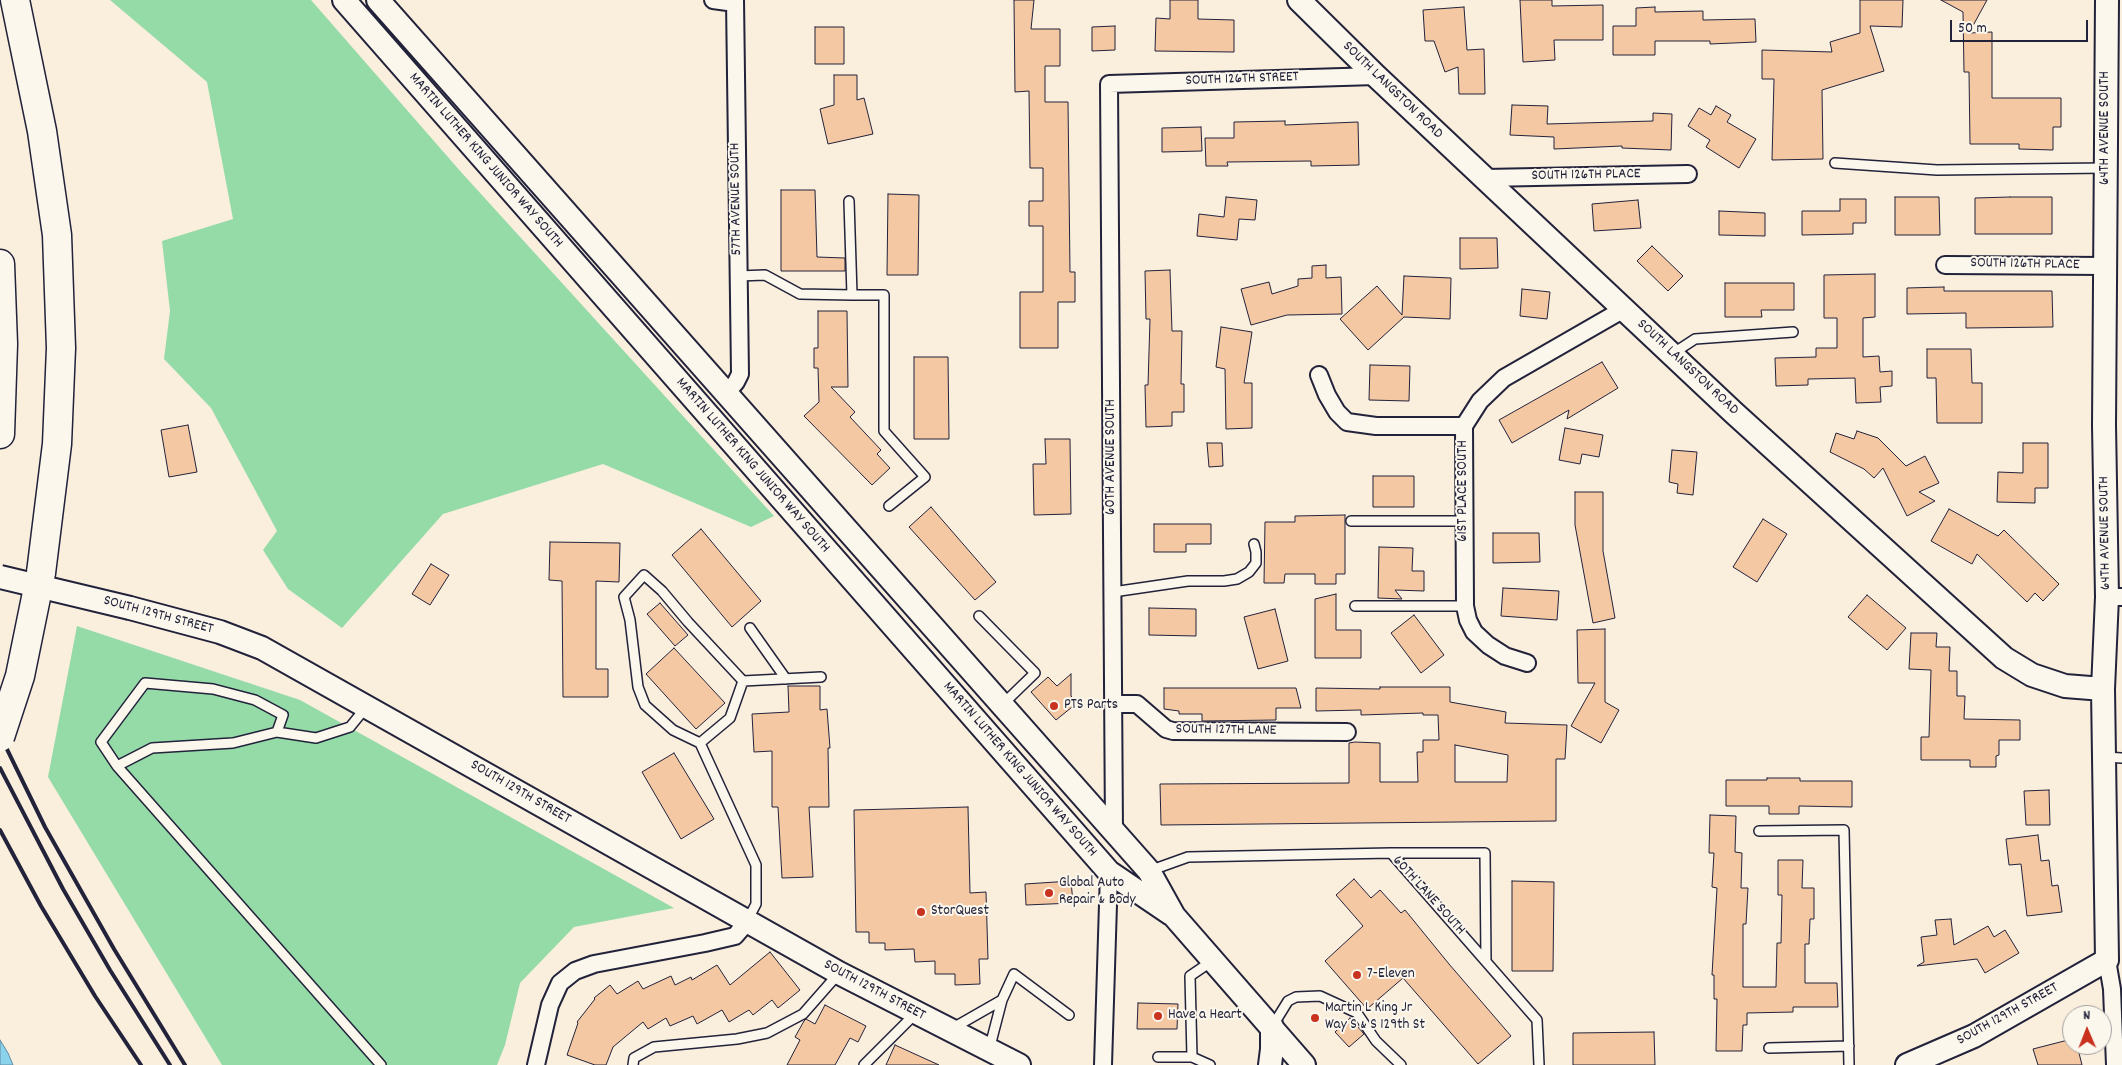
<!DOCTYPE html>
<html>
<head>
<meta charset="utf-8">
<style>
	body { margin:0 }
	#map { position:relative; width:2122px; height:1065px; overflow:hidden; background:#faeedd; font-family:Dekko,sans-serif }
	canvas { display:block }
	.north { position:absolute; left:2062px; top:1005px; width:50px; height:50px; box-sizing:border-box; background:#fbf7ec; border:1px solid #a4a2a5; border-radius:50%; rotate:359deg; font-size:14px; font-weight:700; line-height:20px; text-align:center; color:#22223b }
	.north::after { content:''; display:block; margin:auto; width:18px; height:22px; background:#c8321e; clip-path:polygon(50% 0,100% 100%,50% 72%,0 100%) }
	.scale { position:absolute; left:1950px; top:20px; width:138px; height:22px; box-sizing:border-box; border:2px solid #22223b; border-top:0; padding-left:6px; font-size:15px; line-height:18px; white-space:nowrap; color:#22223b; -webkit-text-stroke:4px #fbf7ec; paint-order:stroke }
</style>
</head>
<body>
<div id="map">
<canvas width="2122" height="1065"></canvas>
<div class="north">N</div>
<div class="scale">50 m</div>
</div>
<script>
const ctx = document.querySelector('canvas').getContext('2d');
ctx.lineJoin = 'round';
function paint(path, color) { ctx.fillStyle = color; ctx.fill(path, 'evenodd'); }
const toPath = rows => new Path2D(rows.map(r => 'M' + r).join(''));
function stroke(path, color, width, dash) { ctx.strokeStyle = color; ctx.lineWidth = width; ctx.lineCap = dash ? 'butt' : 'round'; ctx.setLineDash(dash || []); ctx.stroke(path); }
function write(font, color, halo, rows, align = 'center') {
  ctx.font = font + ' Dekko,sans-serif'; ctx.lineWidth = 4; ctx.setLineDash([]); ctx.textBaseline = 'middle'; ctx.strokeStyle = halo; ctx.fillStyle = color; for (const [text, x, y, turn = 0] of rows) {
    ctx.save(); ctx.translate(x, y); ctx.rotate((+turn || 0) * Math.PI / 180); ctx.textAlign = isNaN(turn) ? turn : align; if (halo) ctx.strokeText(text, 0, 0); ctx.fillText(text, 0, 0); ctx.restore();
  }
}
const green = toPath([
	[110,0,311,0,461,172,774,516,751,527,603,464,443,514,342,628,288,589,263,550,277,531,211,408,164,359,170,311,162,241,233,219,207,82],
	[77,626,300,700,674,908,574,927,520,983,505,1045,497,1065,222,1065,48,777]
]);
const water = toPath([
	[0,1040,8,1053,13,1065,0,1065,0,1040]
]);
const building = toPath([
	[1014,0,1034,0,1031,29,1060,29,1060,66,1045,66,1045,102,1068,102,1070,272,1075,272,1075,302,1058,302,1058,348,1020,348,1020,292,1043,292,1043,226,1029,226,1029,201,1043,201,1043,168,1030,168,1029,91,1015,92,1014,0],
	[1170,0,1198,0,1198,19,1234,20,1234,52,1155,51,1156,18,1170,19,1170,0],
	[1520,0,1552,0,1552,6,1603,5,1603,40,1554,40,1555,60,1523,62,1520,0],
	[1860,0,1903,0,1902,27,1870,26,1884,71,1822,90,1823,159,1772,160,1774,79,1762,79,1762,50,1832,52,1830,42,1860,33,1860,0],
	[1941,0,1987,0,1969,33,1992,32,1992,98,2061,98,2061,127,2053,127,2053,150,2019,149,2019,144,1970,144,1969,72,1964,72,1963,12,1941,0],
	[1464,7,1467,50,1484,49,1485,94,1459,94,1458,67,1445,72,1434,41,1425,41,1423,10,1464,7],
	[1655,7,1655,12,1703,11,1703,20,1755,19,1756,42,1710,44,1710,41,1655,41,1655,55,1613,55,1613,26,1636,26,1636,8,1655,7],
	[1115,26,1115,50,1092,51,1092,27,1115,26],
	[815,27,844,27,844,64,815,64,815,27],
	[834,75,857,75,857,100,864,98,873,134,828,144,820,109,834,105,834,75],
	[1512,105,1548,106,1547,124,1653,121,1653,113,1672,114,1671,150,1622,148,1622,146,1554,149,1554,137,1510,135,1512,105],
	[1716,106,1731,115,1727,122,1756,139,1739,168,1706,147,1710,140,1688,126,1699,108,1711,115,1716,106],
	[1285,121,1285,125,1358,122,1359,165,1311,166,1311,161,1227,162,1228,166,1206,166,1205,138,1234,138,1234,122,1285,121],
	[1201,127,1202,151,1162,152,1162,128,1201,127],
	[781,190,815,190,817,257,845,258,845,271,781,271,781,190],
	[888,194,919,195,918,275,887,275,888,194],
	[1226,197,1257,200,1255,220,1239,219,1237,240,1197,236,1199,214,1224,217,1226,197],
	[1895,197,1939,197,1940,235,1895,235,1895,197],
	[2010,197,2052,197,2052,234,1975,234,1975,198,2010,197],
	[1840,199,1866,199,1866,223,1853,223,1853,234,1802,235,1802,211,1840,211,1840,199],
	[1638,200,1641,228,1594,231,1592,204,1638,200],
	[1719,211,1765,213,1765,236,1719,235,1719,211],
	[1460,238,1497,238,1498,268,1460,269,1460,238],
	[1652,246,1683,276,1668,291,1637,261,1652,246],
	[1326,265,1326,278,1341,277,1342,314,1287,315,1251,325,1241,289,1269,282,1272,294,1298,286,1298,279,1312,278,1312,266,1326,265],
	[1170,270,1172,331,1182,331,1181,384,1184,384,1184,412,1172,412,1172,426,1146,427,1145,385,1148,385,1150,319,1146,319,1145,271,1170,270],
	[1875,274,1875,317,1863,318,1863,357,1879,356,1880,372,1892,371,1892,386,1880,387,1881,402,1856,403,1855,378,1808,379,1808,385,1776,386,1775,358,1816,357,1816,348,1837,348,1837,318,1824,318,1824,275,1875,274],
	[1404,276,1451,278,1450,319,1404,317,1368,350,1340,319,1377,286,1402,315,1404,276],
	[1725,283,1794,283,1794,310,1761,310,1762,317,1725,317,1725,283],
	[1944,287,1944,291,2052,291,2053,327,1966,328,1966,313,1907,314,1907,288,1944,287],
	[1522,289,1550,292,1547,319,1520,316,1522,289],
	[818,311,847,311,848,387,831,387,855,412,850,417,881,450,877,454,890,468,872,485,804,416,819,402,818,368,814,368,814,348,818,348,818,311],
	[1221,327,1252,332,1244,383,1252,383,1252,428,1226,429,1225,369,1216,367,1221,327],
	[1927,349,1971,349,1972,383,1982,383,1982,423,1937,423,1936,378,1927,378,1927,349],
	[914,357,948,357,949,439,914,439,914,357],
	[1602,362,1618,388,1567,419,1569,410,1512,443,1499,420,1602,362],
	[1370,365,1410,366,1409,401,1369,400,1370,365],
	[188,425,197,472,169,477,161,430,188,425],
	[1565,428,1603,435,1599,457,1582,454,1580,464,1559,460,1565,428],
	[1857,431,1878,438,1906,466,1925,456,1939,483,1919,492,1935,501,1907,516,1883,468,1874,478,1864,469,1830,452,1836,433,1854,439,1857,431],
	[1045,439,1070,439,1071,514,1034,515,1033,464,1046,464,1045,439],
	[1207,443,1222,443,1223,466,1209,467,1207,443],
	[2023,443,2048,443,2048,488,2035,488,2035,503,1997,502,1998,472,2023,473,2023,443],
	[1672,450,1697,452,1693,495,1677,493,1678,484,1669,482,1672,450],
	[1373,476,1414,476,1414,507,1373,507,1373,476],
	[1575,492,1603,492,1603,551,1615,618,1593,623,1575,525,1575,492],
	[931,507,996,582,975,600,909,527,931,507],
	[1949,509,1998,536,2004,530,2059,584,2043,601,2035,593,2027,602,1977,554,1972,564,1931,541,1949,509],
	[1345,515,1345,574,1336,574,1336,584,1315,584,1315,574,1285,574,1284,583,1264,583,1265,522,1295,522,1295,516,1345,515],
	[1763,519,1787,534,1757,582,1733,567,1763,519],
	[1154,524,1211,524,1211,544,1186,544,1186,552,1154,552,1154,524],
	[701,529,761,601,732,627,672,555,701,529],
	[1493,533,1539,533,1540,562,1493,563,1493,533],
	[550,542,620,543,619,582,596,581,596,669,608,669,608,697,563,697,562,581,549,580,550,542],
	[1379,547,1413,548,1412,571,1424,571,1424,591,1395,590,1402,599,1378,598,1379,547],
	[431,564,449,575,430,605,412,594,431,564],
	[1503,588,1559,591,1557,620,1501,616,1503,588],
	[1336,594,1336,630,1361,630,1361,658,1315,658,1315,599,1336,594],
	[1867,595,1906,628,1887,650,1848,617,1867,595],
	[660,603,688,635,675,646,647,614,660,603],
	[1149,608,1196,609,1196,636,1149,635,1149,608],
	[1275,609,1288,661,1258,669,1244,617,1275,609],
	[1414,615,1444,655,1421,673,1391,633,1414,615],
	[1605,629,1605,702,1619,710,1601,743,1571,726,1595,683,1578,683,1577,630,1605,629],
	[1911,633,1937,633,1936,647,1950,647,1949,671,1957,671,1957,696,1965,696,1964,719,2020,720,2020,740,1999,740,1999,755,1996,756,1996,767,1970,767,1970,760,1921,760,1921,737,1929,737,1931,670,1909,669,1911,633],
	[674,648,725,703,696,729,646,674,674,648],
	[1071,674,1071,696,1077,703,1056,720,1031,692,1048,677,1057,686,1071,674],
	[788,686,820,686,820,710,827,709,830,748,828,748,829,807,809,807,813,877,782,878,778,807,772,807,772,751,754,752,752,714,789,712,788,686],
	[1380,687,1450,687,1450,702,1506,712,1505,723,1567,725,1565,759,1556,759,1556,821,1161,825,1160,784,1349,783,1349,743,1355,742,1380,743,1380,782,1418,782,1417,752,1423,752,1423,740,1439,740,1438,715,1423,715,1423,713,1361,715,1361,710,1316,711,1316,688,1380,689,1380,687],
	[1455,745,1508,755,1507,782,1455,782,1455,745],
	[1164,688,1296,688,1301,708,1276,708,1276,720,1202,721,1202,714,1179,714,1179,711,1164,709,1164,688],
	[674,753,714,819,681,839,642,772,674,753],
	[1767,778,1800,778,1800,781,1852,781,1852,807,1799,806,1799,814,1769,814,1769,806,1726,806,1726,780,1767,780,1767,778],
	[2049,790,2050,825,2026,825,2024,791,2049,790],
	[968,807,970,893,986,892,988,959,979,959,980,984,955,985,955,974,935,974,935,961,915,962,914,949,885,950,885,943,869,943,869,932,856,932,854,810,968,807],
	[1710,815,1736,816,1735,852,1742,853,1741,888,1748,888,1746,924,1743,924,1743,987,1776,987,1777,943,1781,943,1782,895,1778,895,1778,860,1803,860,1802,888,1814,888,1814,919,1810,919,1809,944,1805,944,1805,983,1837,983,1838,1007,1793,1007,1793,1012,1747,1013,1747,1025,1743,1025,1742,1051,1716,1051,1717,999,1714,999,1714,975,1712,975,1717,888,1712,887,1714,853,1709,853,1710,815],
	[2038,835,2041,861,2049,860,2052,886,2058,885,2062,912,2027,916,2021,864,2009,865,2006,839,2038,835],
	[1354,879,1371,898,1380,890,1401,913,1405,910,1449,964,1511,1036,1478,1064,1403,978,1367,1009,1325,961,1363,926,1336,895,1354,879],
	[1071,881,1073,903,1026,905,1025,884,1071,881],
	[1512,881,1554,882,1553,971,1512,971,1512,881],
	[1951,919,1954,945,1988,926,1994,937,2005,930,2019,953,1985,973,1977,959,1917,966,1924,962,1921,937,1937,935,1935,920,1951,919],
	[770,952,800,990,778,1008,772,1000,753,1015,749,1010,729,1022,722,1010,697,1024,693,1016,670,1026,666,1018,648,1029,643,1022,613,1047,606,1065,595,1065,567,1055,578,1023,577,1022,595,999,594,998,610,985,617,994,638,981,643,989,671,976,675,985,691,977,692,980,717,965,730,985,770,952],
	[1138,1003,1178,1004,1177,1029,1137,1029,1138,1003],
	[825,1005,866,1026,858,1042,850,1038,835,1065,787,1065,800,1040,795,1037,804,1021,806,1019,815,1024,825,1005],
	[1350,1018,1364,1034,1349,1047,1335,1032,1350,1018],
	[1654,1032,1655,1065,1573,1065,1573,1033,1654,1032],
	[2072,1039,2072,1045,2077,1045,2082,1065,2038,1065,2033,1049,2072,1039],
	[895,1045,939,1065,886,1065,895,1045]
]);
const lane = toPath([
	[1835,163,1937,170,2106,168],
	[738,276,765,275,800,294,852,295,849,201],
	[852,295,884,295,884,431,925,477,889,506],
	[1672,354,1695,339,1793,332],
	[1351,521,1464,521],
	[1113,592,1188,581,1224,581,1237,579,1249,572,1256,563,1256,552,1254,544],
	[1355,606,1465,606],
	[979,616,1035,673,1002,705],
	[750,628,786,679],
	[743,681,821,677],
	[277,732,316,738,350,727,367,706],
	[700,743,673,730,645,705,638,687,630,620,624,597,644,575,662,591,688,622,743,681,730,718,700,743,756,865,756,904,747,921],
	[2104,757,2122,758],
	[117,766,152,748,233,743,277,732,283,715,255,700,213,689,145,683,101,742,117,766,381,1065],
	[1759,831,1844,830,1849,1065],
	[1391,853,1485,853,1486,961],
	[1149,871,1188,857,1391,853,1537,1020,1539,1065],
	[1002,1000,1014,974,1069,1015],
	[1272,1027,1288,1001,1296,997,1320,996,1357,1013,1376,1041,1401,1065],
	[953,1028,1002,1000,989,1050],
	[1769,1048,1849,1046],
	[1158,1057,1192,1057,1210,1065],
	[1192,1057,1190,976,1212,961],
	[633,1065,634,1058,654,1047,737,1039,767,1033,803,1014,839,973],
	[864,1065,915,1014]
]);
const street = toPath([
	[713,0,735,3],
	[1485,178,1688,174],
	[1945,265,2105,266],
	[1319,375,1327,395,1337,412,1347,422,1376,426,1464,426],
	[726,394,736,382,740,374,735,0],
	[2107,597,2122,597],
	[1527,663,1505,656,1488,645,1474,632,1468,620,1465,606,1464,426,1480,401,1504,378,1624,309],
	[1113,704,1137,704,1166,729,1173,731,1347,732],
	[1114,831,1109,84,1376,76],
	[2107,960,2112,989,2115,1065],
	[536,1065,550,1005,560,983,575,971,594,964,705,943,735,936,747,922],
	[1103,1065,1109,872]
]);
const secondary = toPath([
	[344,0,1109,872,1171,914],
	[378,0,1149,871,1174,916,1304,1065],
	[1299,0,1376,76,1733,412,2004,658,2032,675,2065,686,2103,689],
	[130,608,220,632,262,648,839,973,1019,1065],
	[2107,960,2103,689,2107,597,2104,425,2107,0],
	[1270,1065,1272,1049,1272,1027],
	[1907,1065,1974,1036,2107,960]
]);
const highway = toPath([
	[15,0,42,131,57,235,61,348,57,444,41,573],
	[0,264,3,344,0,434]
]);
const rail = toPath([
	[0,735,45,827,114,949,185,1065],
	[0,768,63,889,110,970,170,1065],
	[0,830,41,906,95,996,141,1065]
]);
const secondaryBridge = toPath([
	[0,577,130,608]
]);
const highwayBridge = toPath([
	[0,737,20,676,41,573]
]);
const markers = [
	[1054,706,5,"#c8321e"],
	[1049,893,5,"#c8321e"],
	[921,912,5,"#c8321e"],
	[1357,975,5,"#c8321e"],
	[1158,1016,5,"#c8321e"],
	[1315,1018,5,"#c8321e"]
];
const streetNames = [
	["SOUTH 126TH STREET",1242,80,-2],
	["SOUTH LANGSTON ROAD",1392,91,44],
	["64TH AVENUE SOUTH",2106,128,-90],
	["MARTIN LUTHER KING JUNIOR WAY SOUTH",485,161,49],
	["SOUTH 126TH PLACE",1586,176,-1],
	["57TH AVENUE SOUTH",737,199,-91],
	["SOUTH 126TH PLACE",2025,265,1],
	["SOUTH LANGSTON ROAD",1687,368,43],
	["60TH AVENUE SOUTH",1112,457,-90],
	["MARTIN LUTHER KING JUNIOR WAY SOUTH",752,466,49],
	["61ST PLACE SOUTH",1464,491,-90],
	["64TH AVENUE SOUTH",2106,533,-91],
	["SOUTH 129TH STREET",158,616,15],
	["SOUTH 127TH LANE",1226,731,1],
	["MARTIN LUTHER KING JUNIOR WAY SOUTH",1019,770,49],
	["SOUTH 129TH STREET",520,793,30],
	["60TH LANE SOUTH",1428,896,48],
	["SOUTH 129TH STREET",874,991,28],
	["SOUTH 129TH STREET",2008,1015,-29]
];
const poiNames = [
	["PTS Parts",1064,706],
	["Global Auto",1059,884],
	["Repair & Body",1059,901],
	["StorQuest",931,912],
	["7-Eleven",1367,975],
	["Martin L King Jr",1325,1009],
	["Way S & S 129th St",1325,1026],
	["Have a Heart",1168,1016]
];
paint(green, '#95dba8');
paint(water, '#8ad3eb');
stroke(water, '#608ca5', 1);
paint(building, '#f4c8a3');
stroke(building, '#22223b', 1);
stroke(lane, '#22223b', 12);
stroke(street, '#22223b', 20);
stroke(secondary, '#22223b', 26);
stroke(highway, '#22223b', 31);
stroke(lane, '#fbf7ec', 9);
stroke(street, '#fbf7ec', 16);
stroke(secondary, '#fbf7ec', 22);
stroke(highway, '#fbf7ec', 28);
stroke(rail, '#22223b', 4);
stroke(secondaryBridge, '#22223b', 26, []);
stroke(highwayBridge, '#22223b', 31, []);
stroke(secondaryBridge, '#fbf7ec', 22);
stroke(highwayBridge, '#fbf7ec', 28);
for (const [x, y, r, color] of markers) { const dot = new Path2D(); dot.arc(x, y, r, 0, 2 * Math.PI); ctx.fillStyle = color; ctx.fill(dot); stroke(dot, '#fbf7ec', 2); }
write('15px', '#22223b', '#fbf7ec', streetNames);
write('15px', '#22223b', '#fbf7ec', poiNames, 'left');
</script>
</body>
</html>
